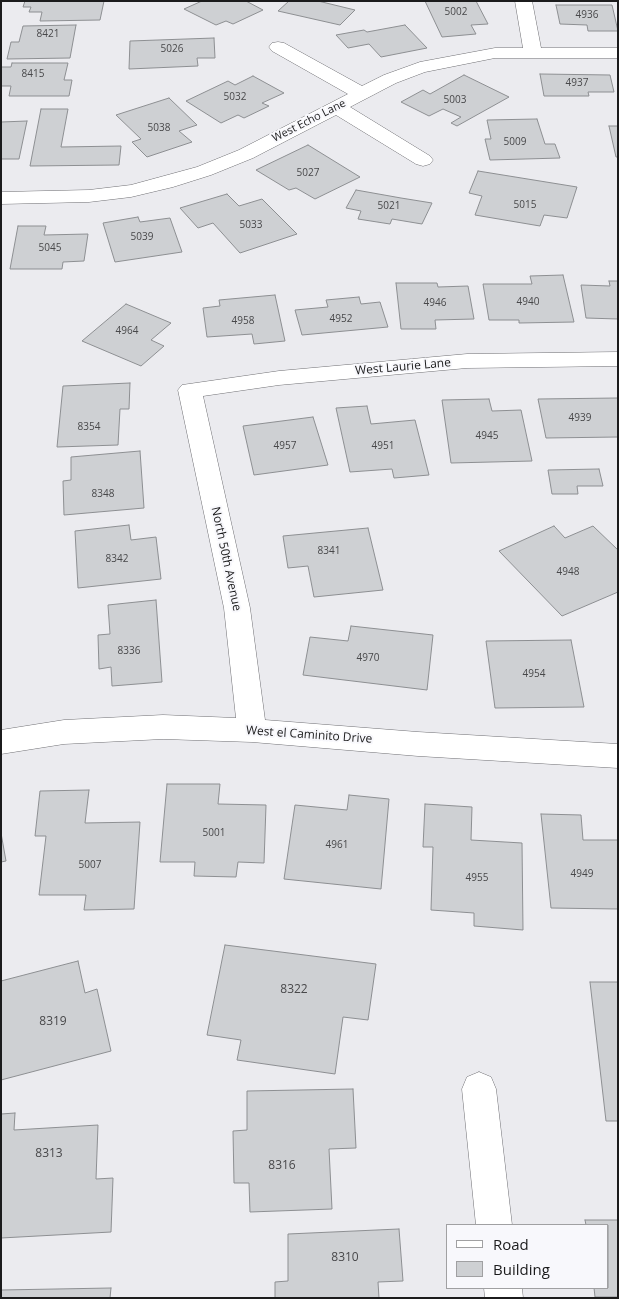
<!DOCTYPE html>
<html>
<head>
<meta charset="utf-8">
<style>
	body { margin:0 }
	#map { position:relative; width:619px; height:1299px; overflow:hidden; background:#ebebef; font-family:"Open Sans",sans-serif }
	canvas { display:block }
	.frame { position:absolute; inset:0; border:2px solid #1b1b1c; pointer-events:none }
	.legend { position:absolute; left:446px; top:1224px; width:162px; height:65px; box-sizing:border-box; background:#f8f8fc; border:1px solid #a0a0a2; margin:0; padding:6px 9px; list-style:none; font-size:15px; color:#1b1b1c }
	.legend li { display:flex; align-items:center; gap:10px; height:25px }
	.legend b { width:25px; border:1px solid #a0a0a2 }
</style>
</head>
<body>
<div id="map">
<canvas width="619" height="1299"></canvas>
<div class="frame"></div>
<ul class="legend">
<li><b style="height:6px;background:#fff"></b>Road</li>
<li><b style="height:14px;background:#ced0d3"></b>Building</li>
</ul>
</div>
<script>
const ctx = document.querySelector('canvas').getContext('2d');
ctx.lineJoin = 'round';
function paint(path, color) { ctx.fillStyle = color; ctx.fill(path, 'evenodd'); }
const toPath = rows => new Path2D(rows.map(r => 'M' + r).join(''));
function stroke(path, color, width, dash) { ctx.strokeStyle = color; ctx.lineWidth = width; ctx.lineCap = dash ? 'butt' : 'round'; ctx.setLineDash(dash || []); ctx.stroke(path); }
function write(font, color, halo, rows, align = 'center') {
  ctx.font = font + ' "Open Sans",sans-serif'; ctx.lineWidth = 4; ctx.setLineDash([]); ctx.textBaseline = 'middle'; ctx.strokeStyle = halo; ctx.fillStyle = color; for (const [text, x, y, turn = 0] of rows) {
    ctx.save(); ctx.translate(x, y); ctx.rotate((+turn || 0) * Math.PI / 180); ctx.textAlign = isNaN(turn) ? turn : align; if (halo) ctx.strokeText(text, 0, 0); ctx.fillText(text, 0, 0); ctx.restore();
  }
}
const building = toPath([
	[25,1,104,1,100,20,40,21,42,12,29,12,31,7,23,7,25,1],
	[202,1,246,1,263,10,233,24,226,21,216,25,184,9,202,1],
	[289,1,318,1,355,10,340,25,278,11,289,1],
	[425,1,476,1,488,24,471,25,476,34,442,37,425,1],
	[556,5,612,5,618,31,588,31,587,25,560,24,556,5],
	[76,25,70,58,7,59,11,42,19,42,23,26,76,25],
	[405,25,427,48,381,57,369,44,348,48,336,35,364,30,367,32,405,25],
	[214,38,215,58,197,58,198,66,129,69,130,41,214,38],
	[12,63,68,63,64,80,72,80,69,96,9,96,11,86,1,86,1,67,11,67,12,63],
	[540,74,610,75,614,92,588,92,589,96,544,96,540,74],
	[464,75,509,97,457,126,451,123,461,117,443,109,429,116,401,102,423,90,430,94,464,75],
	[253,76,284,93,262,103,269,106,244,118,238,115,221,123,186,101,228,81,235,85,253,76],
	[169,98,197,125,179,131,192,142,147,157,132,142,141,139,116,115,169,98],
	[41,109,68,109,61,147,121,146,119,165,30,166,41,109],
	[537,119,545,144,555,144,560,158,490,160,485,139,491,139,487,120,537,119],
	[27,121,19,159,1,159,1,122,27,121],
	[609,126,618,126,618,157,616,157,609,126],
	[308,145,360,177,315,199,296,188,289,190,256,170,308,145],
	[478,171,577,187,567,218,544,215,540,226,475,215,482,196,469,193,478,171],
	[356,190,401,198,432,203,422,224,392,219,390,224,358,219,361,211,346,208,356,190],
	[227,194,239,206,262,199,297,234,240,253,213,223,198,228,180,208,227,194],
	[138,217,140,222,170,218,182,252,115,262,103,223,138,217],
	[18,226,46,226,44,235,88,234,84,261,63,262,62,269,10,269,18,226],
	[563,275,574,322,519,323,519,320,489,320,483,284,532,284,530,276,563,275],
	[609,281,618,281,618,319,586,318,581,285,610,286,609,281],
	[396,283,437,283,438,287,468,286,474,319,435,320,436,329,401,329,396,283],
	[275,295,285,341,254,344,252,334,207,337,203,308,220,306,219,300,275,295],
	[359,297,361,304,380,302,388,327,302,335,295,310,328,307,326,300,359,297],
	[126,304,171,323,151,340,164,346,141,366,82,341,126,304],
	[130,383,129,409,120,409,118,445,57,447,63,386,130,383],
	[618,398,618,437,546,438,538,399,618,398],
	[489,399,492,411,521,410,532,461,451,463,442,400,489,399],
	[367,406,371,424,415,420,429,475,394,478,392,469,350,472,336,408,367,406],
	[313,417,328,465,254,475,243,426,313,417],
	[140,451,144,508,64,515,63,481,71,480,71,457,140,451],
	[599,469,603,486,577,486,578,494,552,494,548,470,599,469],
	[129,525,131,540,156,537,161,579,78,588,75,531,129,525],
	[554,526,565,538,593,526,618,550,618,592,562,616,499,551,554,526],
	[368,528,383,590,314,597,308,566,288,568,283,536,368,528],
	[156,600,162,682,112,686,111,667,99,669,98,635,110,634,108,605,156,600],
	[351,626,433,635,427,690,303,675,310,637,348,641,351,626],
	[571,640,584,707,495,708,486,641,571,640],
	[167,784,220,784,218,804,266,805,264,863,238,862,236,877,194,876,195,862,160,862,167,784],
	[89,790,85,823,140,822,134,909,84,910,86,895,39,895,46,836,35,836,40,791,89,790],
	[349,795,389,799,381,889,284,879,295,805,347,810,349,795],
	[425,804,472,807,471,840,522,843,523,930,474,926,474,913,431,910,433,847,423,847,425,804],
	[541,814,581,815,583,840,618,840,618,909,551,908,541,814],
	[1,833,6,861,1,862,1,833],
	[225,945,376,964,368,1020,343,1017,335,1074,237,1060,241,1040,207,1035,225,945],
	[78,961,85,993,97,989,111,1051,1,1080,1,981,78,961],
	[590,982,618,982,618,1121,606,1121,590,982],
	[353,1089,356,1148,329,1149,332,1209,250,1212,249,1183,234,1183,233,1131,247,1130,247,1091,353,1089],
	[15,1113,14,1130,98,1125,96,1179,113,1178,111,1232,1,1238,1,1114,15,1113],
	[585,1220,618,1220,618,1297,595,1297,594,1288,608,1288,608,1225,586,1225,585,1220],
	[399,1229,403,1281,378,1282,379,1298,275,1298,275,1282,288,1281,288,1234,399,1229],
	[111,1288,110,1298,1,1298,1,1290,111,1288]
]);
const street = toPath([
	[515,1,532,1,541,48,618,48,618,58,495,58,425,72,396,83,350,107,430,156,433,160,430,164,423,166,416,164,336,115,253,158,211,175,173,187,131,197,89,202,1,204,1,192,89,190,131,185,197,167,239,150,348,94,272,51,269,47,272,43,278,42,284,43,362,86,384,75,420,62,495,48,523,48,515,1],
	[618,352,618,366,467,368,279,385,203,396,250,608,265,720,418,732,618,744,618,768,418,756,252,742,163,739,64,744,1,754,1,730,64,720,163,715,236,718,224,608,178,390,182,385,279,371,467,354,618,352],
	[479,1072,491,1077,496,1089,512,1225,476,1225,462,1089,467,1077,479,1072],
	[484,1288,522,1288,523,1298,485,1298,484,1288]
]);
const numberNames = [
	["5002",456,12],
	["4936",587,15],
	["8421",48,34],
	["5026",172,49],
	["8415",33,74],
	["4937",577,83],
	["5032",235,97],
	["5003",455,100],
	["5038",159,128],
	["5009",515,142],
	["5027",308,173],
	["5015",525,205],
	["5021",389,206],
	["5033",251,225],
	["5039",142,237],
	["5045",50,248],
	["4940",528,302],
	["4946",435,303],
	["4952",341,319],
	["4958",243,321],
	["4964",127,331],
	["4939",580,418],
	["8354",89,427],
	["4945",487,436],
	["4957",285,446],
	["4951",383,446],
	["8348",103,494],
	["8341",329,551],
	["8342",117,559],
	["4948",568,572],
	["8336",129,651],
	["4970",368,658],
	["4954",534,674],
	["5001",214,833],
	["4961",337,845],
	["5007",90,865],
	["4949",582,874],
	["4955",477,878]
];
const farStreetnames = [
	["West Echo Lane",309,121,-27]
];
const streetNames = [
	["West Laurie Lane",403,367,-5],
	["North 50th Avenue",226,559,78],
	["West el Caminito Drive",309,735,4]
];
const nearNumbernames = [
	["8322",294,990],
	["8319",53,1022],
	["8313",49,1154],
	["8316",282,1166],
	["8310",345,1258]
];
paint(building, '#ced0d3');
stroke(building, '#8d8f92', 1);
stroke(street, '#707074', 1);
paint(street, '#fff');
write('10px', '#48484a', null, numberNames);
write('11px', '#1b1b1c', '#f8f8fc', farStreetnames);
write('12px', '#1b1b1c', '#f8f8fc', streetNames);
write('12px', '#48484a', null, nearNumbernames);
</script>
</body>
</html>
